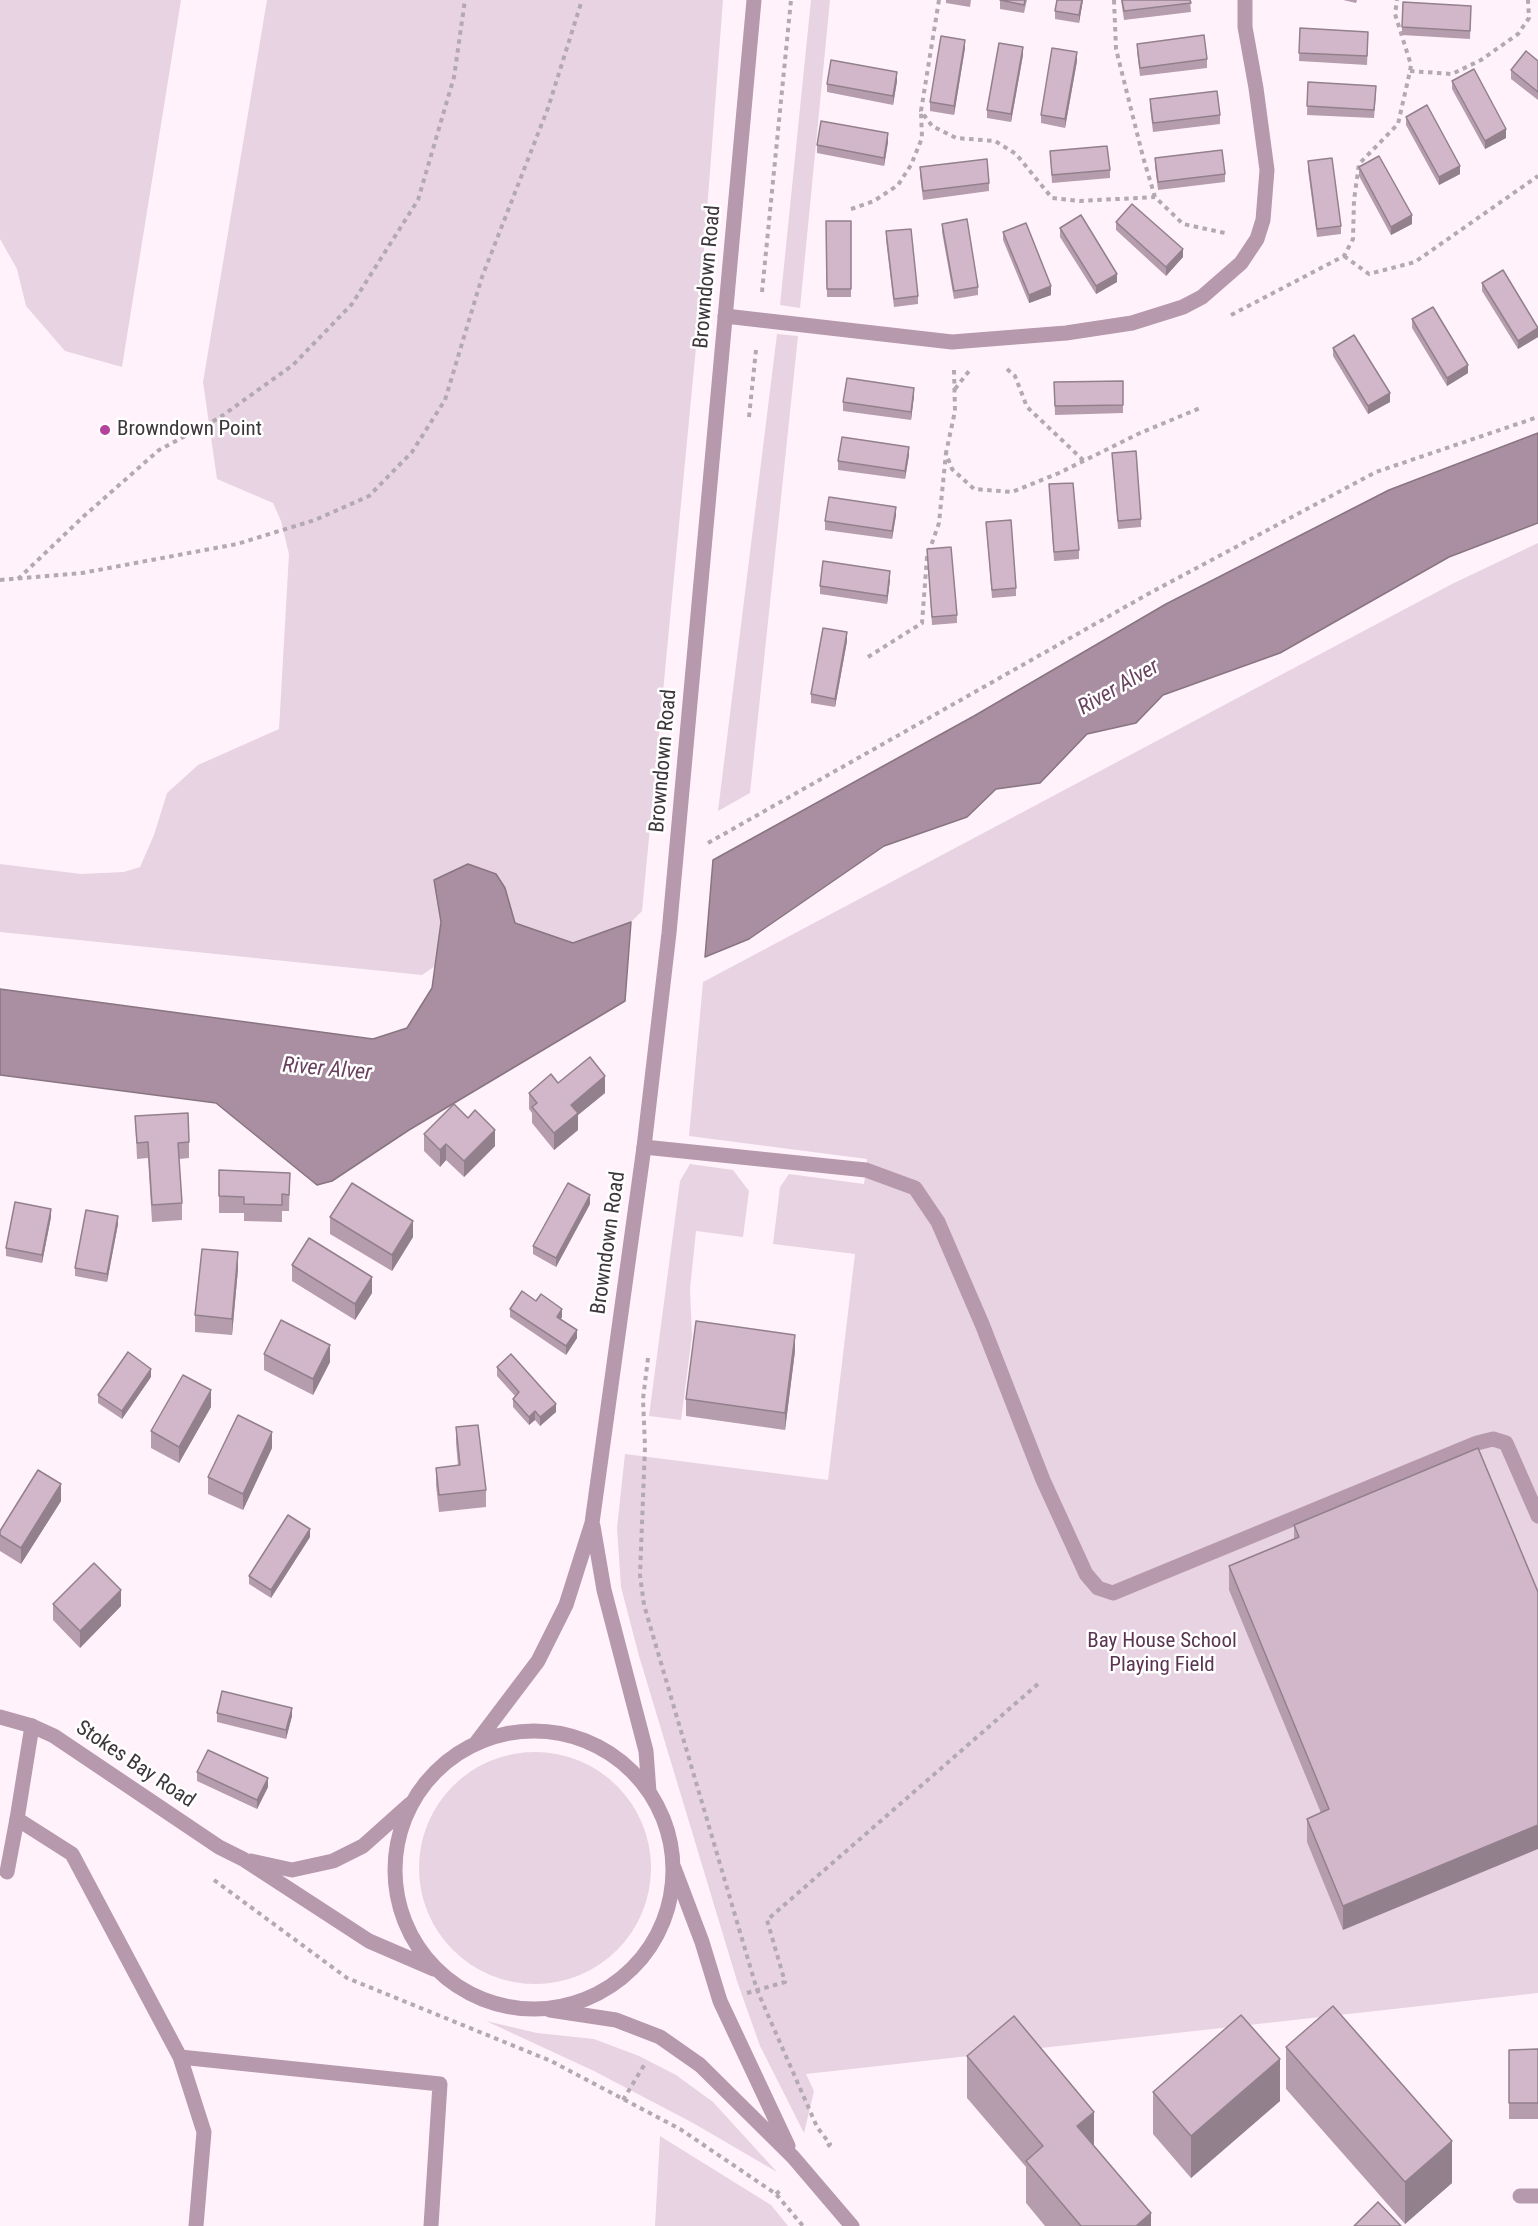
<!DOCTYPE html>
<html>
<head>
<meta charset="utf-8">
<style>
	body { margin:0 }
	canvas { display:block; background:#fff2fb }
</style>
</head>
<body>
<canvas width="1538" height="2226"></canvas>
<script>
const ctx = document.querySelector('canvas').getContext('2d');
ctx.lineJoin = 'round';
function paint(path, color) { ctx.fillStyle = color; ctx.fill(path, 'evenodd'); }
const toPath = rows => new Path2D(rows.map(r => 'M' + r).join(''));
function stroke(path, color, width, dash) { ctx.strokeStyle = color; ctx.lineWidth = width; ctx.lineCap = dash ? 'butt' : 'round'; ctx.setLineDash(dash || []); ctx.stroke(path); }
function write(font, color, halo, rows, align = 'center') {
  ctx.font = font + ' "Roboto Condensed",sans-serif'; ctx.lineWidth = 5; ctx.setLineDash([]); ctx.textBaseline = 'middle'; ctx.strokeStyle = halo; ctx.fillStyle = color; for (const [text, x, y, turn = 0] of rows) {
    ctx.save(); ctx.translate(x, y); ctx.rotate((+turn || 0) * Math.PI / 180); ctx.textAlign = isNaN(turn) ? turn : align; if (halo) ctx.strokeText(text, 0, 0); ctx.fillText(text, 0, 0); ctx.restore();
  }
}
const green = toPath([
	[0,0,181,0,122,367,65,351,26,306,17,269,0,239],
	[267,0,723,0,699,316,642,911,631,922,574,943,515,923,505,888,468,864,434,880,441,922,435,966,422,975,0,932,0,864,81,874,124,872,140,867,154,835,167,793,198,765,279,729,289,554,281,521,273,503,217,479,203,382],
	[811,0,830,0,800,308,780,305],
	[777,334,798,336,750,793,718,811],
	[1538,543,1538,1993,806,2074,814,2091,804,2133,760,2046,737,1981,639,1656,621,1587,617,1528,625,1454,828,1480,855,1254,773,1244,780,1187,789,1174,864,1184,867,1159,689,1136,703,982,1452,584],
	[690,1164,733,1170,749,1191,743,1237,696,1231,690,1289,692,1336,681,1420,649,1416,680,1181],
	'419 1868a116 116 0 1 1 232 0a116 116 0 1 1-232 0Z',
	[486,2021,537,2033,594,2039,639,2056,676,2075,713,2102,777,2172,693,2123,594,2071],
	[660,2136,771,2205,788,2226,655,2226]
]);
const water = toPath([
	[1538,433,1538,523,1449,557,1280,653,1163,695,1136,723,1087,734,1040,783,996,789,967,817,884,846,749,939,705,957,713,860,974,716,1166,604,1389,490,1538,433],
	[468,864,496,874,505,888,515,923,573,943,631,922,625,1001,409,1130,332,1181,317,1185,216,1103,0,1075,0,989,373,1039,407,1028,432,988,441,922,434,880,468,864]
]);
const path = toPath([
	[939,0,921,111,932,126,956,138,995,141,1016,154,1052,198,1080,201,1155,197],
	[1114,0,1116,49,1143,157,1155,197,1183,224,1225,233],
	[1410,71,1452,74,1481,60,1518,34,1529,18,1528,0],
	[851,209,874,201,898,185,911,165,922,138,921,111],
	[1344,256,1369,274,1415,262,1538,176],
	[762,292,791,0],
	[1231,315,1344,256,1353,239,1354,200,1359,164,1398,124,1410,71,1411,65,1395,14,1397,0],
	[1007,369,1015,376,1027,407,1084,461],
	[954,370,955,411,946,453,952,469,974,489,1012,492,1059,473,1138,434,1200,408],
	[955,389,969,371],
	[749,417,756,350],
	[18,579,84,516,159,450,219,418,293,365,352,304,418,200,454,77,465,0],
	[0,580,82,573,237,544,315,520,369,496,412,452,445,400,482,277,548,108,582,0],
	[868,657,922,623,927,557,939,523,946,453],
	[708,843,1148,594,1376,472,1538,417],
	[648,1358,643,1399,645,1447,640,1575,644,1605,757,1990,817,2127,830,2144,825,2149],
	[214,1880,347,1978,551,2061,680,2129,776,2194,803,2226],
	[747,1993,785,1982,767,1920,1039,1683],
	[623,2100,646,2062],
	[776,2194,782,2189]
]);
const service = toPath([
	[725,316,952,342,1066,333,1132,323,1183,307,1202,297,1241,263,1257,239,1263,220,1267,170,1256,88,1245,27,1245,0],
	[644,1147,866,1170,915,1188,938,1222,982,1324,1043,1480,1086,1574,1098,1588,1113,1593,1477,1443,1493,1439,1506,1443,1538,1516],
	[7,1872,17,1819]
]);
const minor = toPath([
	[32,1726,17,1819,72,1854,180,2057,204,2132,196,2226],
	[674,1868,702,1942,720,2001,788,2146],
	[550,2010,616,2020,660,2037,700,2065,793,2157,852,2226],
	[180,2057,440,2084,431,2226],
	[1520,2196,1538,2196]
]);
const tertiary = toPath([
	[593,1526,604,1590,646,1751,649,1792],
	[0,1717,32,1726,54,1736,219,1847,243,1859,369,1941,434,1969],
	'395 1870a139 139 0 1 1 278 0a139 139 0 1 1-278 0Z',
	[476,1743,538,1661,566,1605,592,1523,644,1147,669,933,754,0],
	[251,1861,292,1870,333,1861,363,1846,410,1804]
]);
const wall = toPath([
	[946,0,971,0,970,7,946,3],
	[1000,0,1027,0,1024,13,1000,9],
	[1083,0,1079,23,1055,19,1055,11],
	[1121,0,1190,0,1191,12,1124,20],
	[1343,0,1357,0,1356,3],
	[1471,6,1470,39,1402,35,1402,27],
	[1300,28,1368,40,1367,65,1299,61],
	[1137,44,1207,59,1207,68,1140,76,1137,52],
	[965,48,954,115,930,111,930,102],
	[1023,55,1011,122,987,118,987,110],
	[1077,61,1065,128,1041,123,1041,115],
	[1538,61,1538,100,1511,79,1511,70],
	[897,81,893,105,827,92,827,84],
	[1452,81,1506,138,1485,149,1452,89],
	[1308,82,1376,94,1374,118,1307,115],
	[1150,99,1220,115,1220,124,1153,132,1150,107],
	[1406,117,1460,174,1439,185,1406,125],
	[888,142,884,166,817,153,817,145],
	[1050,151,1110,170,1110,178,1052,183],
	[1155,158,1225,174,1225,182,1158,190,1155,166],
	[1308,161,1341,226,1341,234,1317,237,1308,170],
	[920,167,989,183,989,191,923,200,920,175],
	[1359,167,1412,224,1391,235,1359,176],
	[826,221,851,221,851,297,827,297],
	[1116,222,1183,257,1166,276,1116,230],
	[942,224,978,287,978,295,954,299,942,232],
	[1060,228,1117,282,1096,294,1060,237],
	[886,231,918,296,918,304,894,307,886,240],
	[1003,232,1051,295,1029,303,1003,240],
	[1482,283,1538,328,1538,337,1518,349,1482,291],
	[1412,319,1468,373,1447,386,1412,328],
	[1333,348,1390,402,1368,414,1333,356],
	[1123,381,1123,413,1055,415,1054,382],
	[914,396,911,420,843,411,843,402],
	[1112,453,1141,519,1141,527,1118,529],
	[909,455,905,479,838,470,838,461],
	[1049,484,1079,550,1079,559,1054,561],
	[896,515,892,539,825,530,825,521],
	[986,522,1016,588,1016,596,992,598],
	[927,549,957,615,957,623,932,625],
	[890,580,887,604,820,594,820,586],
	[847,641,835,707,811,703,811,694],
	[558,1083,605,1093,578,1115,578,1130,554,1150,532,1123,532,1113,529,1109,529,1093],
	[135,1116,189,1142,189,1158,179,1159,182,1203,182,1220,152,1222,148,1158,137,1159],
	[468,1118,495,1146,464,1177,446,1160,440,1167,424,1151,424,1134],
	[290,1173,289,1211,282,1211,282,1222,244,1221,244,1213,219,1213,219,1196],
	[590,1204,556,1267,533,1254,533,1246],
	[51,1217,42,1263,6,1256,6,1248],
	[330,1217,413,1237,392,1271,330,1234],
	[118,1224,107,1282,75,1276,75,1268],
	[292,1265,372,1293,355,1320,292,1281],
	[238,1269,232,1335,195,1332,195,1315],
	[536,1301,562,1317,561,1319,577,1338,566,1355,510,1317,510,1309],
	[795,1351,785,1430,686,1416,686,1399],
	[264,1354,330,1362,313,1395,264,1370],
	[497,1367,556,1412,540,1426,535,1420,529,1425,513,1407,513,1399,515,1396,497,1376],
	[151,1377,122,1419,98,1403,98,1395],
	[211,1407,179,1463,151,1448,151,1431],
	[456,1427,486,1490,486,1507,439,1512,436,1485,436,1468,458,1466,456,1443],
	[272,1448,243,1510,208,1494,208,1477],
	[1478,1448,1343,1930,1307,1842,1307,1819,1321,1813,1229,1590,1229,1566,1294,1539,1294,1525],
	[61,1501,21,1564,0,1551,0,1531],
	[310,1537,271,1598,249,1584,249,1576],
	[53,1604,121,1606,80,1648,53,1620],
	[217,1713,292,1716,286,1739,217,1722],
	[197,1772,268,1787,257,1809,197,1781],
	[1286,2047,1452,2183,1405,2224,1286,2089],
	[1538,2049,1538,2119,1509,2119,1509,2050],
	[967,2056,1094,2146,1151,2226,1045,2226,1026,2203,1026,2167,967,2098],
	[1153,2092,1280,2101,1191,2178,1153,2134]
]);
const shadedWall = toPath([
	[1082,0,1083,0,1079,23,1079,15],
	[965,40,965,48,954,115,954,106],
	[1023,47,1023,55,1011,122,1011,114],
	[1077,52,1077,61,1065,128,1065,119],
	[897,72,897,81,893,105,893,96],
	[1506,129,1506,138,1485,149,1485,141],
	[888,133,888,142,884,166,884,158],
	[1460,166,1460,174,1439,185,1439,177],
	[1412,215,1412,224,1391,235,1391,227],
	[1183,249,1183,257,1166,276,1166,267],
	[1117,274,1117,282,1096,294,1096,286],
	[1051,286,1051,295,1029,303,1029,295],
	[1538,328,1538,337,1518,349,1518,341],
	[1468,365,1468,373,1447,386,1447,378],
	[914,388,914,396,911,420,911,412],
	[1390,393,1390,402,1368,414,1368,406],
	[909,447,909,455,905,479,905,471],
	[896,507,896,515,892,539,892,531],
	[890,571,890,580,887,604,887,596],
	[847,632,847,641,835,707,835,699],
	[605,1076,605,1093,578,1115,578,1130,554,1150,554,1133,571,1105],
	[495,1130,495,1146,464,1177,464,1161],
	[446,1144,446,1160,440,1167,440,1150],
	[590,1195,590,1204,556,1267,556,1258],
	[51,1209,51,1217,42,1263,42,1255],
	[118,1216,118,1224,107,1282,107,1274],
	[413,1221,413,1237,392,1271,392,1255],
	[238,1252,238,1269,232,1335,232,1319],
	[372,1277,372,1293,355,1320,355,1304],
	[562,1309,562,1317,557,1325,557,1317],
	[577,1330,577,1338,566,1355,566,1346],
	[795,1335,795,1351,785,1430,785,1413],
	[330,1345,330,1362,313,1395,313,1379],
	[151,1369,151,1377,122,1419,122,1411],
	[211,1390,211,1407,179,1463,179,1447],
	[556,1404,556,1412,540,1426,540,1417],
	[535,1411,535,1420,529,1425,529,1417],
	[272,1432,272,1448,243,1510,243,1494],
	[61,1484,61,1501,21,1564,21,1548],
	[310,1529,310,1537,271,1598,271,1590],
	[121,1590,121,1606,80,1648,80,1631],
	[292,1708,292,1716,286,1739,286,1730],
	[268,1778,268,1787,257,1809,257,1800],
	[1538,1825,1538,1849,1343,1930,1343,1906],
	[1280,2059,1280,2101,1191,2178,1191,2136],
	[1094,2112,1094,2153,1077,2126],
	[1452,2141,1452,2183,1405,2224,1405,2182],
	[1151,2213,1151,2226,1136,2226]
]);
const building = toPath([
	[1000,0,1025,0,1024,5,1000,0],
	[1057,0,1082,0,1079,15,1055,11,1057,0],
	[1122,0,1190,0,1191,3,1124,11,1122,0],
	[1403,2,1471,6,1470,31,1402,27,1403,2],
	[1300,28,1368,32,1367,56,1299,53,1300,28],
	[1204,35,1207,59,1140,68,1137,44,1204,35],
	[941,36,965,40,954,106,930,102,941,36],
	[999,43,1023,47,1011,114,987,110,999,43],
	[1052,48,1077,52,1065,119,1041,115,1052,48],
	[1526,51,1538,61,1538,92,1511,70,1526,51],
	[831,60,897,72,893,96,827,84,831,60],
	[1474,69,1506,129,1485,141,1452,81,1474,69],
	[1308,82,1376,86,1374,110,1307,106,1308,82],
	[1217,91,1220,115,1153,123,1150,99,1217,91],
	[1427,105,1460,166,1439,177,1406,117,1427,105],
	[821,121,888,133,884,158,817,145,821,121],
	[1107,146,1110,170,1052,175,1050,151,1107,146],
	[1222,150,1225,174,1158,182,1155,158,1222,150],
	[1379,156,1412,215,1391,227,1359,167,1379,156],
	[1332,158,1341,226,1317,229,1308,161,1332,158],
	[987,159,989,183,923,191,920,167,987,159],
	[1132,204,1183,249,1166,267,1116,222,1132,204],
	[1081,215,1117,274,1096,286,1060,228,1081,215],
	[967,219,978,287,954,291,942,224,967,219],
	[826,221,851,221,851,289,827,289,826,221],
	[1026,223,1051,286,1029,295,1003,232,1026,223],
	[911,229,918,296,894,299,886,231,911,229],
	[1503,270,1538,328,1518,341,1482,283,1503,270],
	[1433,307,1468,365,1447,378,1412,319,1433,307],
	[1354,335,1390,393,1368,406,1333,348,1354,335],
	[847,378,914,388,911,412,843,402,847,378],
	[1123,381,1123,405,1055,406,1054,382,1123,381],
	[842,437,909,447,905,471,838,461,842,437],
	[1136,451,1141,519,1118,521,1112,453,1136,451],
	[1073,483,1079,550,1054,552,1049,484,1073,483],
	[829,497,896,507,892,531,825,521,829,497],
	[1011,520,1016,588,992,590,986,522,1011,520],
	[951,547,957,615,932,617,927,549,951,547],
	[823,561,890,571,887,596,820,586,823,561],
	[823,628,847,632,835,699,811,694,823,628],
	[590,1057,605,1076,571,1105,578,1113,554,1133,532,1107,537,1103,529,1093,551,1074,558,1083,590,1057],
	[454,1104,468,1118,475,1110,495,1130,464,1161,446,1144,440,1150,424,1134,454,1104],
	[188,1113,189,1142,178,1143,182,1203,152,1205,148,1142,137,1143,135,1116,188,1113],
	[219,1170,290,1173,289,1195,282,1194,282,1205,244,1204,244,1197,219,1196,219,1170],
	[352,1183,413,1221,392,1255,330,1217,352,1183],
	[568,1183,590,1195,556,1258,533,1246,568,1183],
	[15,1202,51,1209,42,1255,6,1248,15,1202],
	[86,1210,118,1216,107,1274,75,1268,86,1210],
	[309,1238,372,1277,355,1304,292,1265,309,1238],
	[202,1249,238,1252,232,1319,195,1315,202,1249],
	[522,1291,536,1301,541,1294,562,1309,557,1317,577,1330,566,1346,510,1309,522,1291],
	[281,1320,330,1345,313,1379,264,1354,281,1320],
	[696,1321,795,1335,785,1413,686,1399,696,1321],
	[128,1352,151,1369,122,1411,98,1395,128,1352],
	[511,1354,556,1404,540,1417,535,1411,529,1417,513,1399,519,1392,497,1367,511,1354],
	[183,1375,211,1390,179,1447,151,1431,183,1375],
	[238,1415,272,1432,243,1494,208,1477,238,1415],
	[478,1425,486,1490,439,1495,436,1468,460,1465,456,1427,478,1425],
	[1478,1448,1538,1592,1538,1825,1343,1906,1307,1819,1329,1809,1229,1566,1299,1537,1294,1525,1478,1448],
	[38,1470,61,1484,21,1548,0,1535,0,1531,38,1470],
	[288,1515,310,1529,271,1590,249,1576,288,1515],
	[94,1563,121,1590,80,1631,53,1604,94,1563],
	[222,1691,292,1708,286,1730,217,1713,222,1691],
	[208,1750,268,1778,257,1800,197,1772,208,1750],
	[1333,2006,1452,2141,1405,2182,1286,2047,1333,2006],
	[1241,2015,1280,2059,1191,2136,1153,2092,1241,2015],
	[1014,2016,1094,2112,1077,2126,1151,2213,1136,2226,1081,2226,1026,2161,1043,2146,967,2056,1014,2016],
	[1538,2049,1538,2103,1509,2103,1509,2050,1538,2049],
	[1378,2202,1401,2226,1354,2226,1378,2202]
]);
const markers = [
	[105,430,6,"#b3429d"]
];
const streetNames = [
	["Browndown Road",708,277,-85],
	["Browndown Road",664,761,-85],
	["Browndown Road",609,1243,-82],
	["Stokes Bay Road",135,1765,34]
];
const poiNames = [
	["Browndown Point",117,430]
];
const parkNames = [
	["Bay House School",1162,1642],
	["Playing Field",1162,1666]
];
const waterNames = [
	["River Alver",1119,688,-30],
	["River Alver",327,1070,5]
];
paint(green, '#e8d3e2');
paint(water, '#a98fa1');
stroke(water, '#897582', 1.5);
stroke(path, '#b3a9b0', 4, [4.5, 4.5]);
stroke(service, '#b799ae', 15);
stroke(minor, '#b799ae', 15);
stroke(tertiary, '#b799ae', 15);
paint(wall, '#b59dae');
paint(shadedWall, '#93808d');
paint(building, '#d2b7ca');
stroke(building, '#93808d', 1.5);
for (const [x, y, r, color] of markers) { const dot = new Path2D(); dot.arc(x, y, r, 0, 2 * Math.PI); ctx.fillStyle = color; ctx.fill(dot); stroke(dot, '#fff', 2); }
write('21px', '#3d373b', '#fff', streetNames);
write('21px', '#3d373b', '#fff', poiNames, 'left');
write('21px', '#5b3452', '#fff', parkNames);
write('italic 22px', '#69415f', '#fff', waterNames);
</script>
</body>
</html>
